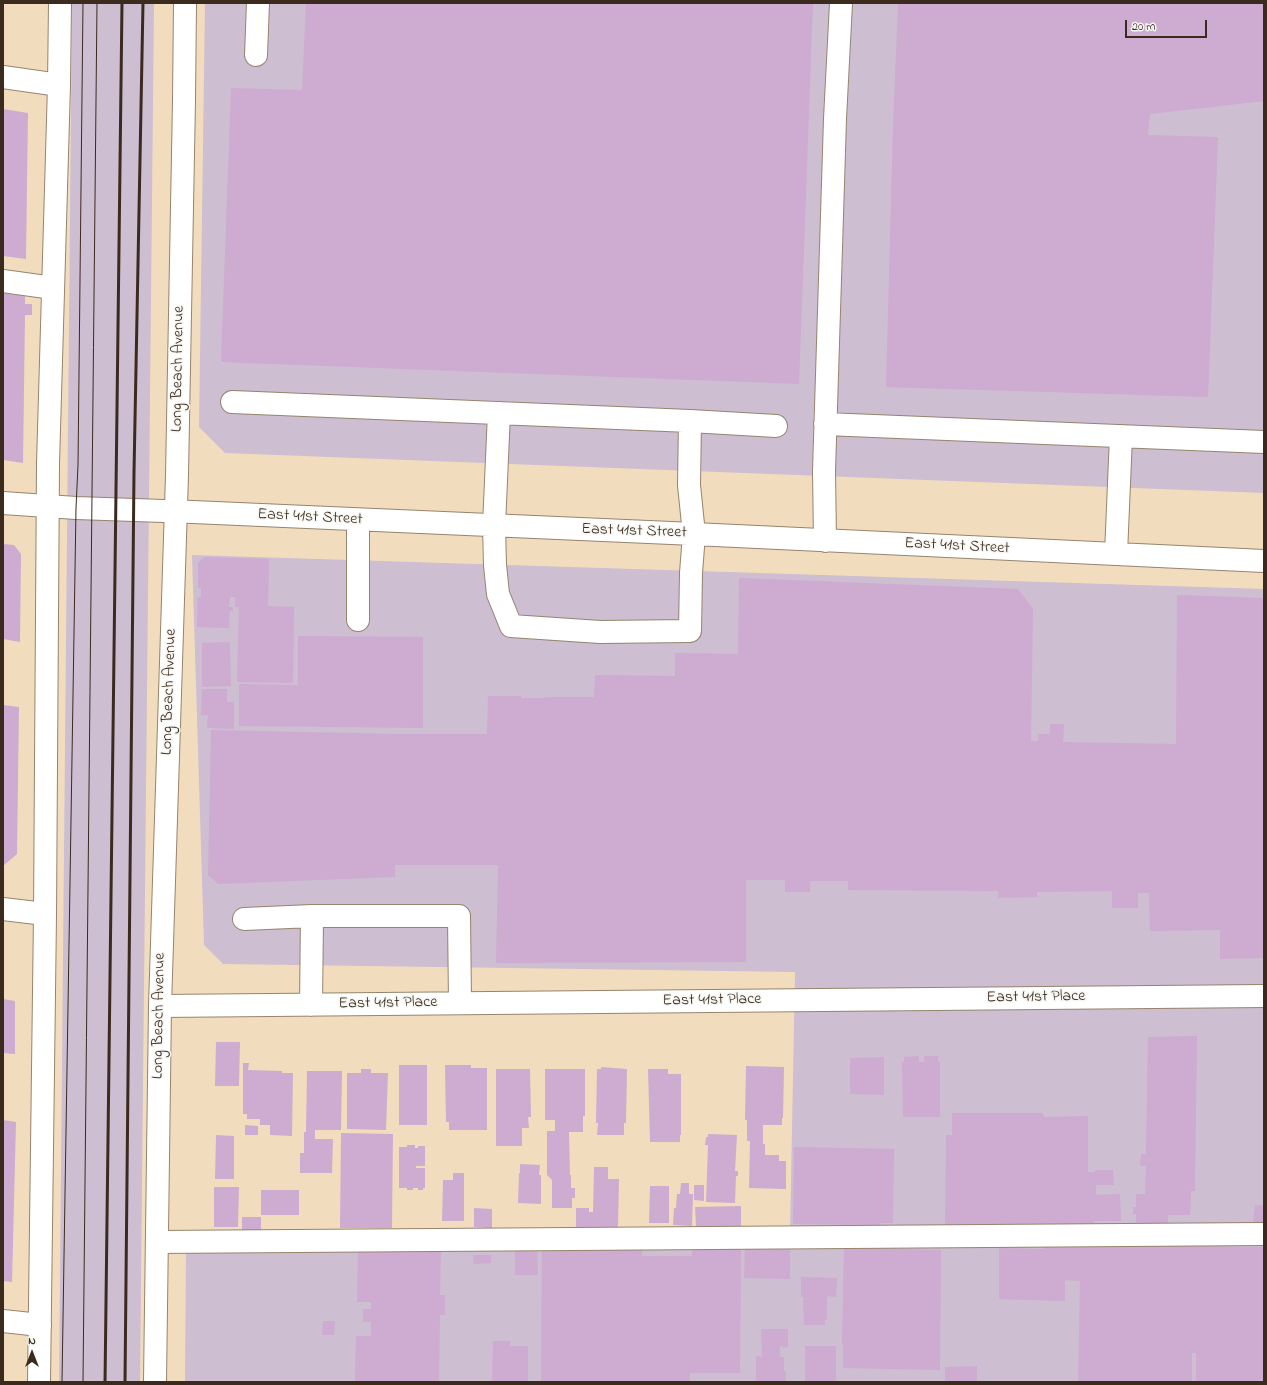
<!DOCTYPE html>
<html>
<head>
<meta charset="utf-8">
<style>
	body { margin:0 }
	#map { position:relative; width:1267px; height:1385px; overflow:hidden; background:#f1ddbd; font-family:"Indie Flower",sans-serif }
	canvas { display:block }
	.frame { position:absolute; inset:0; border:4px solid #3b2a1e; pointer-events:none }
	.north { position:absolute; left:12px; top:1333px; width:40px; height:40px; -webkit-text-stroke:3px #f6f6f2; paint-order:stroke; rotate:0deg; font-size:11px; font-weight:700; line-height:16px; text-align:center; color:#3b2a1e }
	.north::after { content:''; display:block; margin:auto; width:14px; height:18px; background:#3b2a1e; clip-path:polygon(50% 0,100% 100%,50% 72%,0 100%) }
	.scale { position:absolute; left:1125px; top:20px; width:82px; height:18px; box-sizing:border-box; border:2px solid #3b2a1e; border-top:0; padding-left:5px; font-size:12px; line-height:14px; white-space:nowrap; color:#3b2a1e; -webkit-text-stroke:3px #f6f6f2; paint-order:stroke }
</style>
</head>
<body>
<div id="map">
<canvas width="1267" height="1385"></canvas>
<div class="frame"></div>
<div class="north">N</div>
<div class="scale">20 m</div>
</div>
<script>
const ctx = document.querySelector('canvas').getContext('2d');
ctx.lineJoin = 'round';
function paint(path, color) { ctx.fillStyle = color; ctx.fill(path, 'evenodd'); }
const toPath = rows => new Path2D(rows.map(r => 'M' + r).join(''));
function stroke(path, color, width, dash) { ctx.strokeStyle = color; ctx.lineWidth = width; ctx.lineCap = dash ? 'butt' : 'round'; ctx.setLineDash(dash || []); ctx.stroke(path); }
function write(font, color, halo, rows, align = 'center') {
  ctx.font = font + ' "Indie Flower",sans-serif'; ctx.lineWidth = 3; ctx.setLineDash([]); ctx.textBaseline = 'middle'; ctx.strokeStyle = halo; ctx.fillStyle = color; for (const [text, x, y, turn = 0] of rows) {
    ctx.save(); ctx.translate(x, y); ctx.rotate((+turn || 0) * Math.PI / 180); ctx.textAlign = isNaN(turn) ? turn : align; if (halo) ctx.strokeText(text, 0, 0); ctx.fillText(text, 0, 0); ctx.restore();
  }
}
const industrial = toPath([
	[72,3,154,3,140,1382,59,1382],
	[205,3,1264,3,1264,493,225,453,199,427],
	[192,555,1264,589,1264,1382,185,1382,186,1247,790,1233,795,972,223,964,204,945]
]);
const building = toPath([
	[306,3,813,3,799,384,221,362,231,88,302,90],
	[898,3,1264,3,1264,101,1150,114,1148,135,1218,137,1208,397,886,387,893,126],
	[3,109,28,113,26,259,3,256],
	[3,293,25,296,25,304,32,304,32,315,25,315,23,463,3,460],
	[3,544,14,545,21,554,20,642,3,639],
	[204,557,269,559,268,606,294,607,293,683,237,682,239,607,235,607,235,597,230,597,229,607,233,607,233,611,230,611,229,628,197,627,198,597,201,597,201,588,198,588,198,563],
	[739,578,1018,589,1033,609,1031,741,1038,741,1038,734,1050,734,1050,724,1064,724,1063,742,1176,744,1177,595,1264,598,1264,958,1220,959,1220,930,1150,931,1149,893,1138,893,1138,908,1112,908,1112,891,1037,892,1037,897,998,898,998,891,848,890,848,881,810,881,810,892,785,892,785,880,746,880,746,962,496,963,498,865,395,865,395,877,218,884,208,875,211,730,398,734,487,734,488,696,521,696,521,698,545,698,545,697,594,697,595,675,675,676,675,653,738,654],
	[298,636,423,637,423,728,239,726,239,684,298,685],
	[230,642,231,686,202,687,202,643],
	[202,689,227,689,227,702,234,702,234,729,207,728,208,715,201,715],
	[3,705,19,707,17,854,3,866],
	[3,999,15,1001,15,1054,3,1053],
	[1197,1036,1195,1191,1191,1191,1190,1215,1168,1215,1168,1225,1136,1225,1136,1214,1133,1214,1133,1207,1136,1207,1136,1194,1145,1194,1146,1166,1140,1166,1141,1154,1146,1154,1148,1037],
	[216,1042,240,1042,239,1086,215,1086],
	[919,1056,919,1062,924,1062,924,1056,938,1056,938,1062,940,1062,940,1117,903,1117,902,1062,904,1062,904,1057],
	[884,1057,884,1095,850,1094,850,1058],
	[243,1063,249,1063,248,1070,282,1071,282,1073,293,1073,292,1136,270,1135,270,1125,260,1125,260,1119,247,1119,247,1114,243,1114],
	[399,1065,427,1065,427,1125,399,1125],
	[445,1065,471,1065,471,1068,487,1068,487,1130,449,1130,449,1122,446,1122],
	[746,1066,784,1067,783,1118,782,1118,782,1125,763,1125,763,1144,765,1144,765,1155,779,1155,779,1161,786,1161,786,1189,749,1188,750,1141,747,1141,747,1120,745,1120],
	[601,1067,627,1069,626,1123,624,1123,624,1135,597,1135,598,1123,596,1123,597,1069,601,1069],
	[361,1069,371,1069,371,1073,388,1073,386,1130,347,1129,347,1073,361,1073],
	[496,1069,530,1069,531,1117,528,1117,529,1128,522,1128,522,1146,496,1146],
	[545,1069,585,1069,585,1116,583,1116,583,1132,569,1132,570,1175,571,1175,571,1188,575,1188,575,1198,572,1198,572,1208,552,1208,552,1180,547,1175,547,1131,555,1131,555,1120,545,1120],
	[648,1069,668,1069,668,1074,681,1074,681,1135,680,1135,680,1142,650,1142],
	[307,1071,342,1071,341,1130,315,1130,315,1139,333,1139,332,1173,300,1173,300,1153,304,1153,304,1132,306,1132],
	[952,1113,1042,1113,1045,1117,1088,1116,1088,1172,1095,1172,1095,1170,1113,1170,1114,1185,1096,1185,1096,1195,1120,1194,1121,1221,1094,1221,1094,1225,945,1225,946,1135,952,1135],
	[3,1120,16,1122,12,1282,3,1281],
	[245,1125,258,1126,258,1135,245,1135],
	[341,1133,393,1134,392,1228,340,1228],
	[708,1134,737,1135,735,1171,738,1171,738,1176,736,1176,735,1203,706,1202,708,1145,705,1145,706,1137,708,1137],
	[216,1135,234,1136,234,1179,215,1179],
	[407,1145,415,1145,415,1148,418,1148,418,1146,425,1146,425,1166,416,1166,416,1168,425,1168,425,1188,423,1188,423,1190,418,1190,418,1188,413,1188,413,1190,407,1190,407,1188,399,1188,399,1147,407,1147],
	[794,1147,894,1149,893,1223,880,1223,880,1225,793,1224],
	[520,1164,540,1165,539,1175,541,1175,541,1204,518,1203,519,1173,520,1173],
	[594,1167,608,1167,608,1179,619,1179,618,1227,576,1227,576,1208,589,1208,589,1212,593,1212],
	[453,1173,464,1173,464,1221,442,1221,443,1180,453,1180],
	[681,1183,689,1183,689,1194,693,1194,692,1226,673,1225,674,1208,676,1208,677,1194,680,1194],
	[694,1185,704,1185,704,1201,694,1200],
	[650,1186,669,1186,669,1223,649,1223],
	[214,1187,239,1187,238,1227,214,1227],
	[261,1190,299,1190,299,1215,261,1215],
	[1255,1205,1264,1206,1264,1224,1253,1223],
	[741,1206,741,1226,696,1227,695,1207],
	[474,1208,492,1209,492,1228,474,1227],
	[242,1217,261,1217,261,1230,242,1230],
	[692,1243,741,1243,740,1373,690,1373,690,1382,541,1382,542,1244,642,1244,642,1256,692,1256],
	[1043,1243,1194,1245,1194,1246,1264,1247,1264,1382,1196,1382,1196,1353,1192,1353,1192,1382,1078,1382,1080,1281,1065,1280,1065,1301,999,1299,999,1248,1043,1249],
	[745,1244,790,1245,790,1279,744,1278],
	[441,1247,440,1295,445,1295,445,1315,440,1315,439,1382,355,1382,356,1336,371,1336,371,1322,363,1322,363,1309,371,1309,371,1302,357,1302,358,1249],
	[844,1248,941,1250,940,1370,843,1368,843,1345,842,1344],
	[515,1249,537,1249,538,1275,515,1275],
	[473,1255,491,1255,491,1263,474,1264],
	[801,1277,837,1278,836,1297,827,1296,827,1320,825,1320,825,1325,804,1325,803,1297,801,1297],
	[323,1321,335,1321,334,1335,322,1335],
	[761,1329,788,1329,788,1347,783,1348,783,1346,780,1346,780,1357,784,1357,784,1371,786,1371,786,1382,756,1382,756,1356,762,1357],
	[493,1341,510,1341,510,1346,528,1346,528,1382,492,1382],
	[805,1346,836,1346,836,1382,805,1382],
	[977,1366,977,1382,945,1382,945,1367]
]);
const minor = toPath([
	[256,55,258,3],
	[3,77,59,85],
	[3,281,53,288],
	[232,402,690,421],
	[499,413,494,526,495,565,498,594,511,626,600,632,690,631,691,573,694,534,689,485,690,421,776,426],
	[825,424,1264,442],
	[3,503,76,508,193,512,694,534,1264,561],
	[358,520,358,620],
	[825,541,824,471,835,119,841,3],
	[1116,554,1121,436],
	[3,909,45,914],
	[244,919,312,916],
	[311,1005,312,916,459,916,460,1003],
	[160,1006,1264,996],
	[157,1242,1264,1234],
	[3,1321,40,1325]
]);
const major = toPath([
	[39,1382,45,914,48,464,59,85,60,3],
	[155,1382,160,1006,177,475,184,100,185,3]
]);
const tram = toPath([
	[62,1382,76,508,78,465,83,3],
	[83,1382,97,3]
]);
const rail = toPath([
	[105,1382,122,3],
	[125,1382,134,472,143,3]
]);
const streetNames = [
	["Long Beach Avenue",179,369,-89],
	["East 41st Street",310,518,3],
	["East 41st Street",634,532,2],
	["East 41st Street",957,547,3],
	["Long Beach Avenue",170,692,-88],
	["East 41st Place",1036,998,-1],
	["East 41st Place",712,1001,-1],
	["East 41st Place",388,1004,-1],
	["Long Beach Avenue",160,1016,-89]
];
paint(industrial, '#cdbed2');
paint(building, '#ceabd0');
stroke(minor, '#96846e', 24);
stroke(major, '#96846e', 24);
stroke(minor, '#fff', 22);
stroke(major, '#fff', 22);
stroke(tram, '#3b2a1e', 1);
stroke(rail, '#3b2a1e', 3);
write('16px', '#3b2a1e', '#f6f6f2', streetNames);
</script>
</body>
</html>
